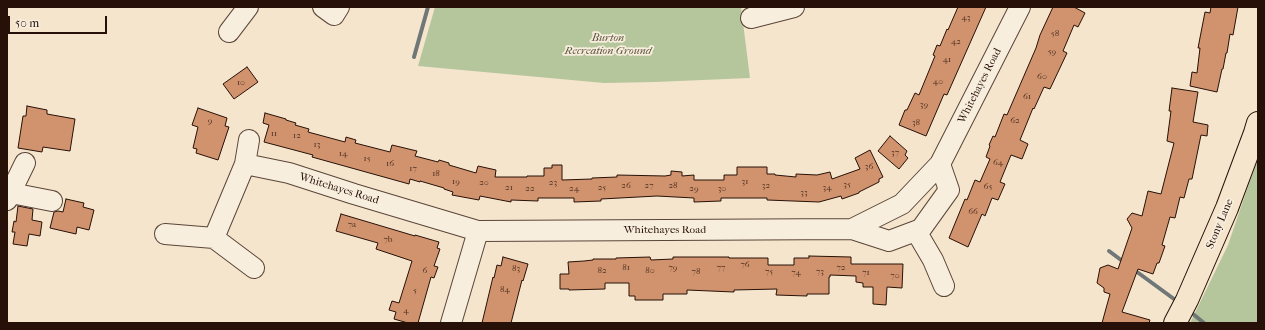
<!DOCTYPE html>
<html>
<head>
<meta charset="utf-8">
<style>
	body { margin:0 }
	#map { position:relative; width:1265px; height:330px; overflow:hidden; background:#f5e5cd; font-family:"IM FELL French Canon",serif }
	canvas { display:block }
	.frame { position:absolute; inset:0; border:8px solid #271007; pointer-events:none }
	.scale { position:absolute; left:8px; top:16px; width:99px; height:18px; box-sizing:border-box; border:2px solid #271007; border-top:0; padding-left:5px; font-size:12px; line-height:14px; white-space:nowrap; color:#271007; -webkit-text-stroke:3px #f8eede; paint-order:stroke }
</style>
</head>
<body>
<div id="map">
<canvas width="1265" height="330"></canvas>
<div class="frame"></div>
<div class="scale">50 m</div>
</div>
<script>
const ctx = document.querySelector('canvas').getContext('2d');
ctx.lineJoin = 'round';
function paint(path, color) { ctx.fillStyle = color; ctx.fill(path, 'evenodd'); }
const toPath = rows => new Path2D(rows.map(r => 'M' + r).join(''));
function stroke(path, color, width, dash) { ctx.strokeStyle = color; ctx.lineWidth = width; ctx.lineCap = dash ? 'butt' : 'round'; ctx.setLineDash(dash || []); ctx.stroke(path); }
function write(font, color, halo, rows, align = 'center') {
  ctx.font = font + ' "IM FELL French Canon",serif'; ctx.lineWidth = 3.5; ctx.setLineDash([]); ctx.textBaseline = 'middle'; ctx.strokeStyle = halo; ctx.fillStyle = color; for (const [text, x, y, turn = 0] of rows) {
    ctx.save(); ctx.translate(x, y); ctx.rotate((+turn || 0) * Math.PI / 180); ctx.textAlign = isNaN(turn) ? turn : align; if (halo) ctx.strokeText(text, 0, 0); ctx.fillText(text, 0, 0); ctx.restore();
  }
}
const green = toPath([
	[435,7,741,7,750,78,655,82,604,83,418,66],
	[1258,157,1258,323,1190,323,1228,245]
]);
const stream = toPath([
	[414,57,428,7],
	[1109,251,1125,263],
	[1133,269,1174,299],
	[1193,314,1204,323]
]);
const building = toPath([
	[958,7,986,7,947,95,944,94,926,136,899,125,905,110,907,110,915,93,919,95,935,56,933,55,937,45,940,46,947,29,948,30,958,7],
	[1053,7,1074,7,1085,13,1078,27,1074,25,1063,51,1067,53,1050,89,1044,87,1034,109,1033,108,1020,140,1028,144,1022,159,1011,155,1000,182,1005,184,998,200,992,198,985,216,982,214,968,247,949,238,965,199,967,200,975,180,980,182,990,159,986,157,990,146,989,145,993,136,995,137,1004,114,1007,115,1036,48,1040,35,1053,7],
	[1211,7,1238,7,1233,35,1230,34,1227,53,1226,53,1223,69,1222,69,1217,92,1190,86,1192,72,1197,73,1200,48,1198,48,1205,12,1210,13,1211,7],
	[247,67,258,82,234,99,223,84,247,67],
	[1172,88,1198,92,1193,122,1208,125,1207,136,1201,135,1192,179,1189,179,1184,198,1180,197,1175,218,1170,217,1162,245,1165,246,1159,263,1157,263,1153,274,1138,269,1122,312,1150,320,1149,323,1102,323,1110,294,1104,292,1104,288,1097,283,1100,268,1108,265,1118,269,1132,228,1127,219,1132,213,1142,216,1148,191,1161,194,1174,143,1167,141,1171,111,1169,111,1172,88],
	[27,106,47,110,47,114,75,119,70,151,43,147,42,152,18,148,23,116,26,116,27,106],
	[198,108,227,118,225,126,229,127,218,160,196,153,197,149,193,148,198,127,192,125,198,108],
	[265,113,286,119,286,120,296,123,295,125,309,129,308,132,345,142,346,137,356,140,355,143,390,152,392,145,417,151,415,156,438,162,439,160,449,163,449,165,476,173,478,166,496,170,495,177,527,177,527,176,544,176,544,168,552,168,552,165,562,165,562,180,592,179,592,178,617,177,617,175,665,176,671,175,671,171,682,172,682,176,694,175,694,180,724,180,724,175,737,175,737,167,767,167,767,174,775,174,775,175,796,177,796,174,817,175,830,172,832,179,860,169,855,158,870,150,883,177,879,179,879,182,859,192,859,193,842,199,841,196,819,202,767,200,767,198,721,198,721,201,694,202,694,198,657,196,601,199,601,201,574,202,574,198,538,198,538,201,511,200,511,202,480,196,479,200,452,195,453,192,444,189,444,188,420,181,420,182,410,179,409,184,312,157,313,155,264,142,269,125,263,123,265,113],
	[890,136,907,151,905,155,908,158,899,169,878,151,890,136],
	[66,199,84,203,83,207,94,210,89,230,77,227,76,234,50,228,54,212,58,211,63,212,66,199],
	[18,206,33,209,32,220,42,222,40,236,29,234,27,246,13,244,15,232,12,232,14,221,16,222,18,206],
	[341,214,415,236,415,235,439,242,437,248,440,249,434,266,438,267,434,278,431,277,418,323,408,323,394,319,396,312,389,310,392,301,399,303,412,261,376,249,378,243,336,231,341,214],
	[809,256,851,257,851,264,903,264,902,288,887,287,886,305,873,304,873,287,863,287,863,283,856,282,856,276,830,275,830,277,829,277,829,294,807,294,807,296,776,295,777,289,734,290,734,292,687,290,687,294,663,294,663,300,635,300,635,296,629,296,629,283,605,283,605,289,569,290,569,289,560,289,560,274,569,274,568,262,584,261,593,260,593,259,616,259,616,258,650,257,651,260,673,259,673,257,729,257,729,258,768,258,768,265,794,265,794,258,809,258,809,256],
	[503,257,528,264,523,281,522,280,511,323,482,323,493,277,494,278,497,265,501,266,503,257]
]);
const minor = toPath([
	[323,7,334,15,339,7],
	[751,18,794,7],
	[229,32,248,7],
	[249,140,245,164,289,173,354,194,478,231,451,323],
	[11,193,52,201],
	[7,200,25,163],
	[852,229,889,241,921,229,949,190,940,164],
	[478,231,852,229,902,204,940,164,1020,7],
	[916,231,933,260,944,286],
	[165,234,214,238,245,164],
	[214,238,254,268]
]);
const major = toPath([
	[1175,323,1187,300,1227,208,1255,133,1258,123]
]);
const numberNames = [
	["43",966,18],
	["58",1055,34],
	["42",956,42],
	["59",1052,52],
	["41",947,60],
	["60",1042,77],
	["40",938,82],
	["10",241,83],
	["61",1027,97],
	["39",924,105],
	["9",210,121],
	["62",1015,121],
	["38",916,123],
	["11",274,134],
	["12",297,136],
	["13",317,145],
	["37",895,153],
	["14",343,154],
	["15",367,159],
	["64",998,163],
	["16",390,164],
	["36",869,167],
	["17",413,169],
	["18",436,174],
	["19",456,182],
	["31",745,182],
	["20",484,183],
	["23",553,183],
	["35",847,185],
	["26",626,186],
	["27",649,186],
	["28",673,186],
	["32",766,186],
	["65",988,187],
	["21",509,188],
	["25",602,188],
	["34",827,188],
	["22",530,189],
	["24",574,189],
	["29",694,189],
	["30",722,189],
	["33",804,193],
	["66",973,212],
	["7a",352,225],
	["7b",388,240],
	["76",745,265],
	["81",626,268],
	["79",673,268],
	["77",721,268],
	["72",841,268],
	["83",516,269],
	["6",425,271],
	["82",602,271],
	["80",650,271],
	["78",696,272],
	["75",769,272],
	["73",820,272],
	["74",796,273],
	["71",866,273],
	["70",895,276],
	["84",505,290],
	["5",415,291],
	["4",406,311]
];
const parkNames = [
	["Burton",608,38],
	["Recreation Ground",608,51]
];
const streetNames = [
	["Whitehayes Road",980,86,-63],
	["Whitehayes Road",339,189,17],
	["Stony Lane",1220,224,-67],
	["Whitehayes Road",665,230]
];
paint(green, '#b6c69c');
stroke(stream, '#707777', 4);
paint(building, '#d0936e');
stroke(building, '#271007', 1);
stroke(minor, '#5a4538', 22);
stroke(major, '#271007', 24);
stroke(minor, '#f8eede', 20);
stroke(major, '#f5e5cd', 22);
write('9px', '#513121', null, numberNames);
write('italic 11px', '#59503b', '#f8eede', parkNames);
write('11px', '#271007', '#f8eede', streetNames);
</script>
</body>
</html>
